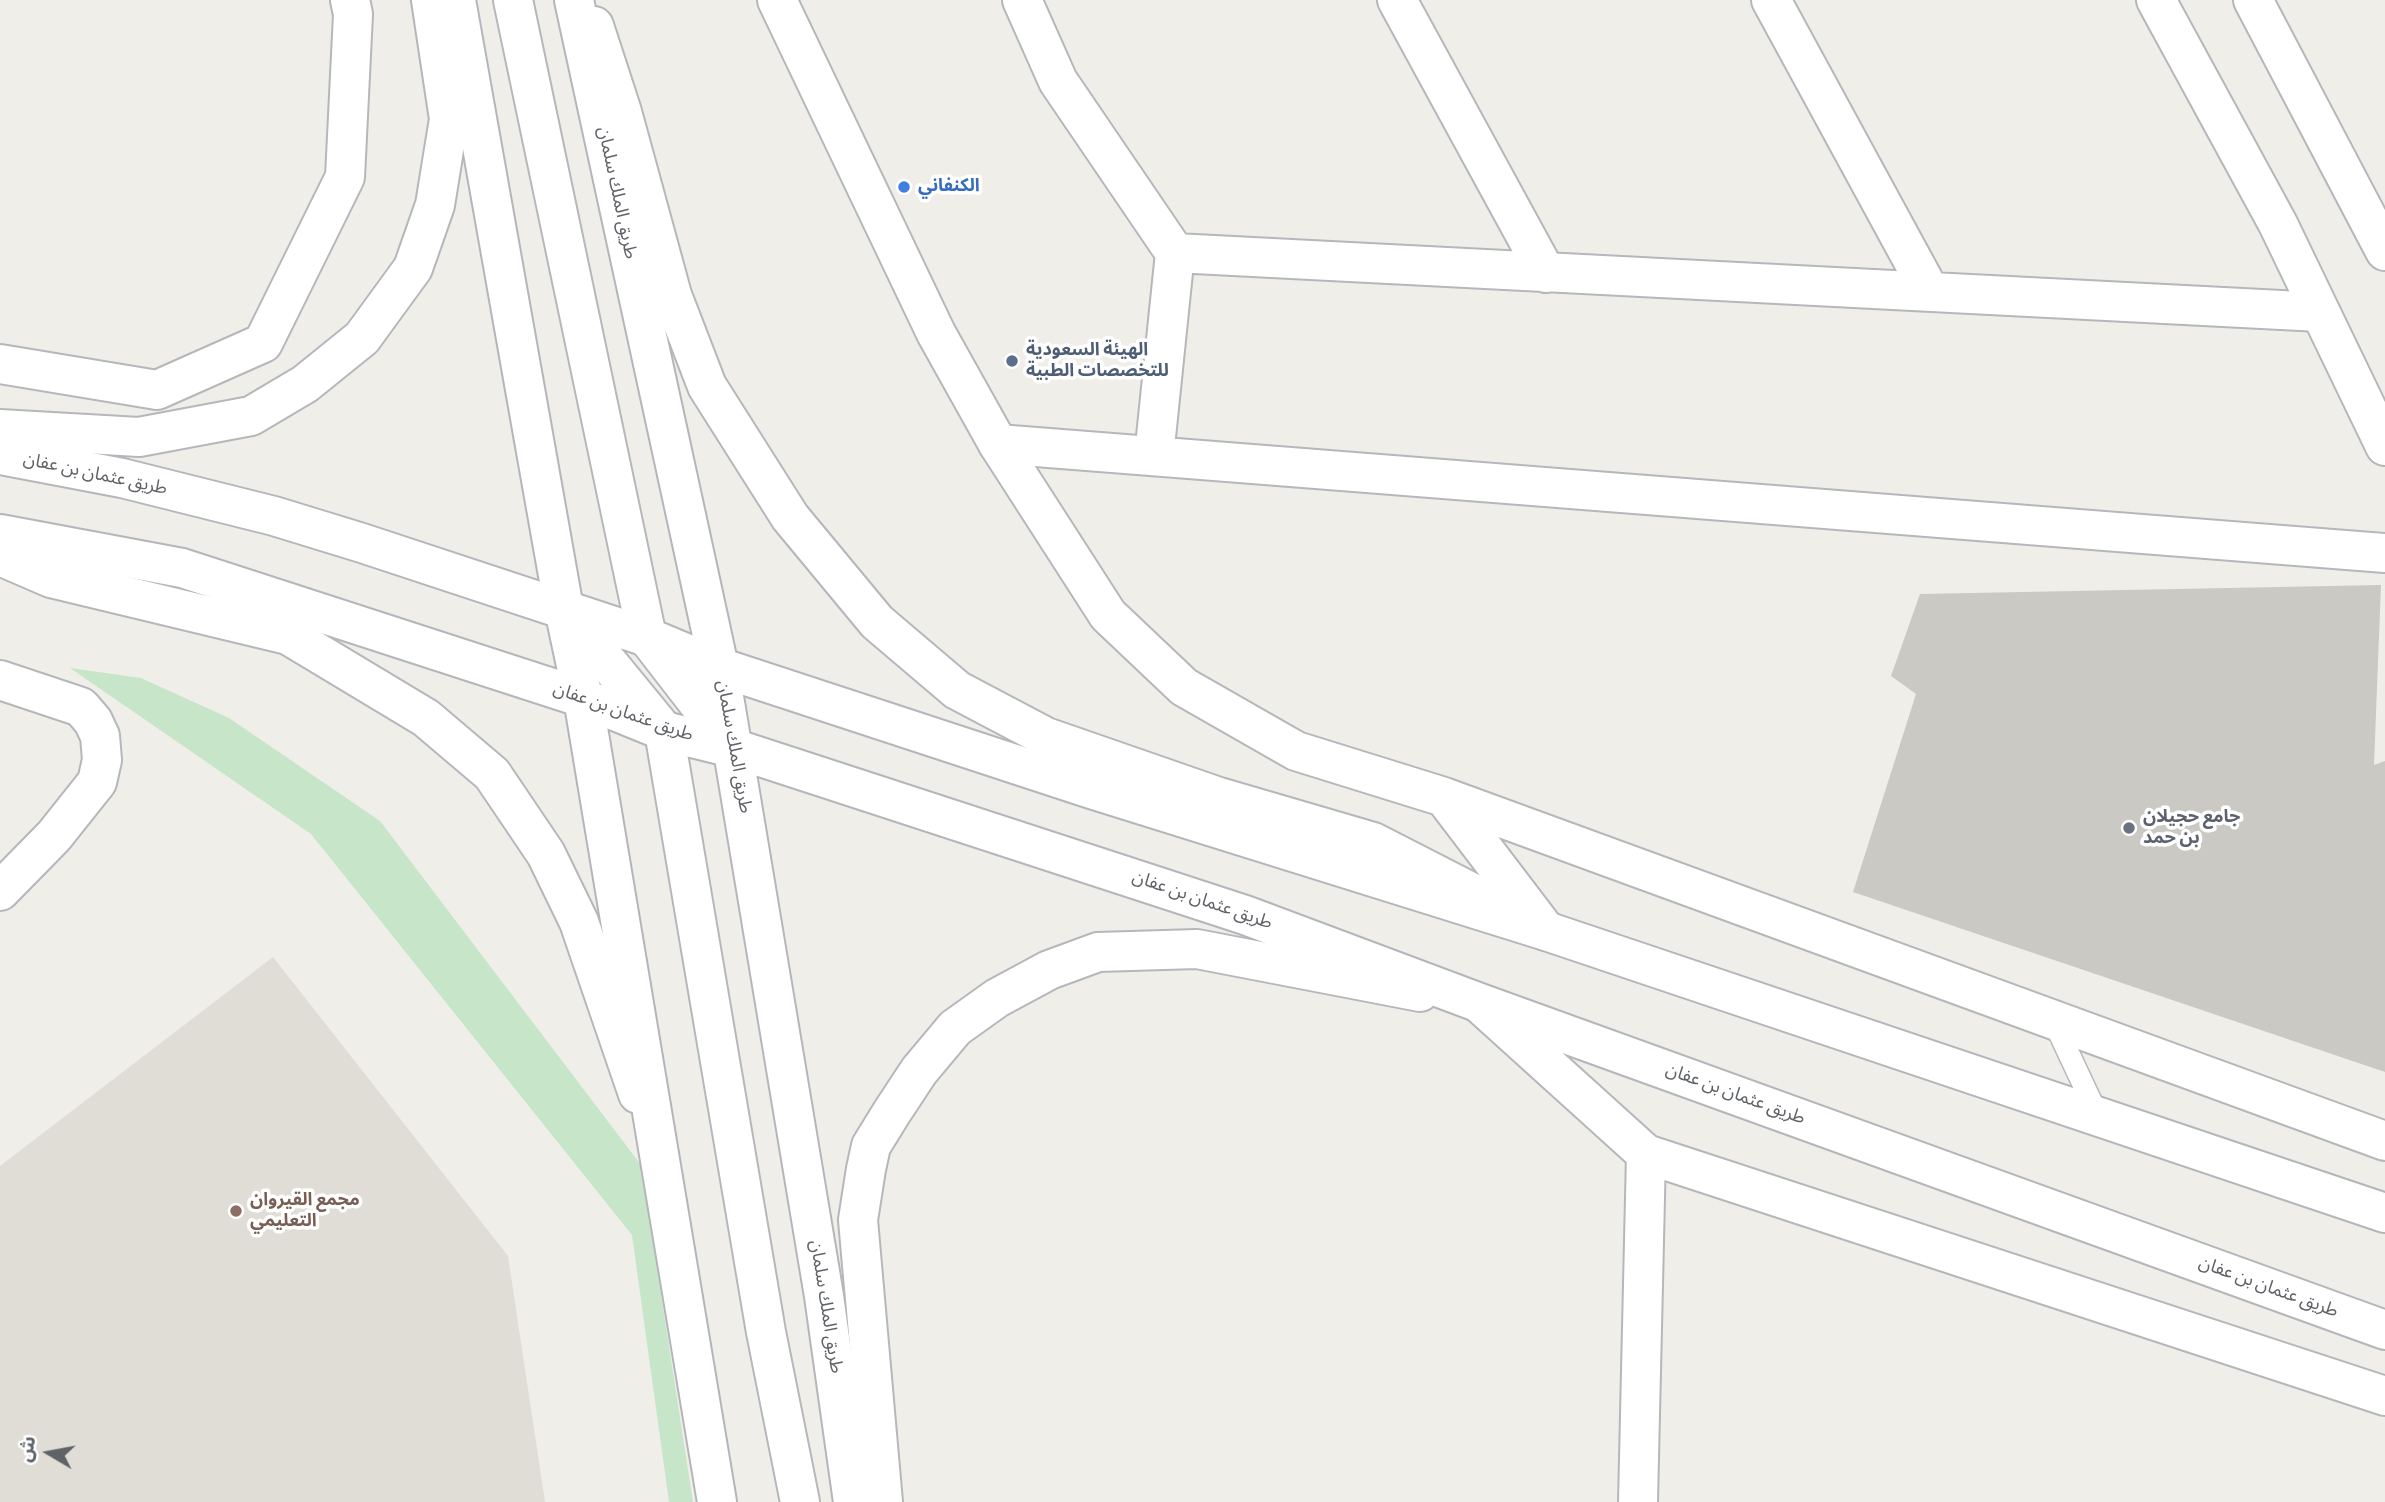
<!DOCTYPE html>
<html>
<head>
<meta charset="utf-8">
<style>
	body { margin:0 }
	#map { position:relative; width:2385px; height:1502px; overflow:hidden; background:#f0eee8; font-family:"Source Sans 3","Noto Sans Arabic",sans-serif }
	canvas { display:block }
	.north { position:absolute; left:14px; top:1418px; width:70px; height:70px; -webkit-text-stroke:5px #fff; paint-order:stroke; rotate:280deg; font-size:19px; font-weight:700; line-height:28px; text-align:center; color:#5f6266 }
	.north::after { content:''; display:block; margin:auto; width:24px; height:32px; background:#5f6266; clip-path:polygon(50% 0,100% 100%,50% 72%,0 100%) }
</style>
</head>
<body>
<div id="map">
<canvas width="2385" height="1502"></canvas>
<div class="north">ش</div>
</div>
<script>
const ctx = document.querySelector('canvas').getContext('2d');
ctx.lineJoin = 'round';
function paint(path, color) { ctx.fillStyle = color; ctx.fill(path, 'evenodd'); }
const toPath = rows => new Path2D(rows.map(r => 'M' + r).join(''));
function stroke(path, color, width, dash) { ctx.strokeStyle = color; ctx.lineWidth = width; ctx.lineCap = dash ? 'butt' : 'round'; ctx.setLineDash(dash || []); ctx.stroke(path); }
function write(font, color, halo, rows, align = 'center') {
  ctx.font = font + ' "Source Sans 3","Noto Sans Arabic",sans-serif'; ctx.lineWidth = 7; ctx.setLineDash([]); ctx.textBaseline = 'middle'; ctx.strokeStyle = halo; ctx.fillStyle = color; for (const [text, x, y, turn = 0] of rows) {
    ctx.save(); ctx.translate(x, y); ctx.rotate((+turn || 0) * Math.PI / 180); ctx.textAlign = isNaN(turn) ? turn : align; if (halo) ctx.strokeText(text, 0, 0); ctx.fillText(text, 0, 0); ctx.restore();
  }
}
const education = toPath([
	[273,957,508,1256,545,1502,0,1502,0,1166]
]);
const green = toPath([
	[70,668,141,678,229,718,380,821,641,1165,693,1502,669,1502,632,1235,311,834]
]);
const building = toPath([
	[2381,585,2374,765,2385,761,2385,1072,1853,892,1916,694,1891,676,1920,594]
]);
const service = toPath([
	[2053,1020,2098,1116]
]);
const minor = toPath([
	[1022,0,1058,81,1175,253,2320,312],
	[1397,0,1546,273],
	[1771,0,1930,292],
	[0,364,157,390,263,343,345,177,353,14,350,0],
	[998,444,2385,553],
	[1154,456,1175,253],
	[0,680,81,707,93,721,100,736,102,760,97,782,54,836,0,891],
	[1638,1502,1646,1154]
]);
const tertiary = toPath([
	[513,0,647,637,733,748],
	[777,0,936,333,998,444,1108,615,1184,687,1296,751,1444,797,2385,1141],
	[2156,0,2278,224,2385,446],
	[2253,0,2385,251],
	[594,26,622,112,672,295,707,386,790,517,877,622,957,690,1046,737,1219,797,1373,842,1494,904],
	[0,429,139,437,251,416,305,384,362,338,413,268,435,205,449,119,431,0],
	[0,556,51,578,288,635,426,718,492,774,546,854,579,922,638,1094],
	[564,609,664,731,766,1332,800,1502],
	[1444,797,1546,931],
	[1479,1003,1646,1154,2385,1396],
	[883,1502,858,1220,866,1169,871,1146,892,1112,919,1071,955,1028,997,998,1049,970,1098,952,1197,949,1420,992]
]);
const secondary = toPath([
	[456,0,564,609,583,698,717,1502],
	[574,0,719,667,824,1296,853,1502],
	[0,455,122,478,274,516,362,543,647,637,719,667,1091,789,1546,931,2385,1213],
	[0,534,182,568,583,698,664,731,733,748,1245,915,1480,1003,2385,1330]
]);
const markers = [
	[904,187,7,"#3f7fe0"],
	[1012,361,7,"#5c6f8a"],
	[2129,828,7,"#6b7280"],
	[236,1211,7,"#8d6e63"]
];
const shopNames = [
	["الكنفاني",918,187]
];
const streetNames = [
	["طريق الملك سلمان",616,193,78],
	["طريق عثمان بن عفان",95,475,12],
	["طريق عثمان بن عفان",623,713,19],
	["طريق الملك سلمان",733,747,80],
	["طريق عثمان بن عفان",1202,901,19],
	["طريق عثمان بن عفان",1735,1095,20],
	["طريق عثمان بن عفان",2268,1288,20],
	["طريق الملك سلمان",825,1307,81]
];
const serviceNames = [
	["الهيئة السعودية",1026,351],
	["للتخصصات الطبية",1026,372]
];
const worshipNames = [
	["جامع حجيلان",2143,818],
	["بن حمد",2143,839]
];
const educationNames = [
	["مجمع القيروان",250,1201],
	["التعليمي",250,1222]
];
paint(education, '#dfddd6');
paint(green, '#c7e5c8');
paint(building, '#cbc9c4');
stroke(service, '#b5b7bb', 24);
stroke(minor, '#b5b7bb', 42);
stroke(tertiary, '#b5b7bb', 42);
stroke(secondary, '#b4b6bb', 42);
stroke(service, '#fff', 21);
stroke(minor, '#fff', 38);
stroke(tertiary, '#fff', 38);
stroke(secondary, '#fff', 38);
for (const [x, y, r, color] of markers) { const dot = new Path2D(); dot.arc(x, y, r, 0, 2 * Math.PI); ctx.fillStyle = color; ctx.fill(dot); stroke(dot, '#fff', 2.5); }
write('bold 18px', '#366cbe', '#fff', shopNames, 'left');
write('18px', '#5f6266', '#fff', streetNames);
write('bold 18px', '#4e5e75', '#fff', serviceNames, 'left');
write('bold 18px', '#5b616d', '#fff', worshipNames, 'left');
write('bold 18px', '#785e54', '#fff', educationNames, 'left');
</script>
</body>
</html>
